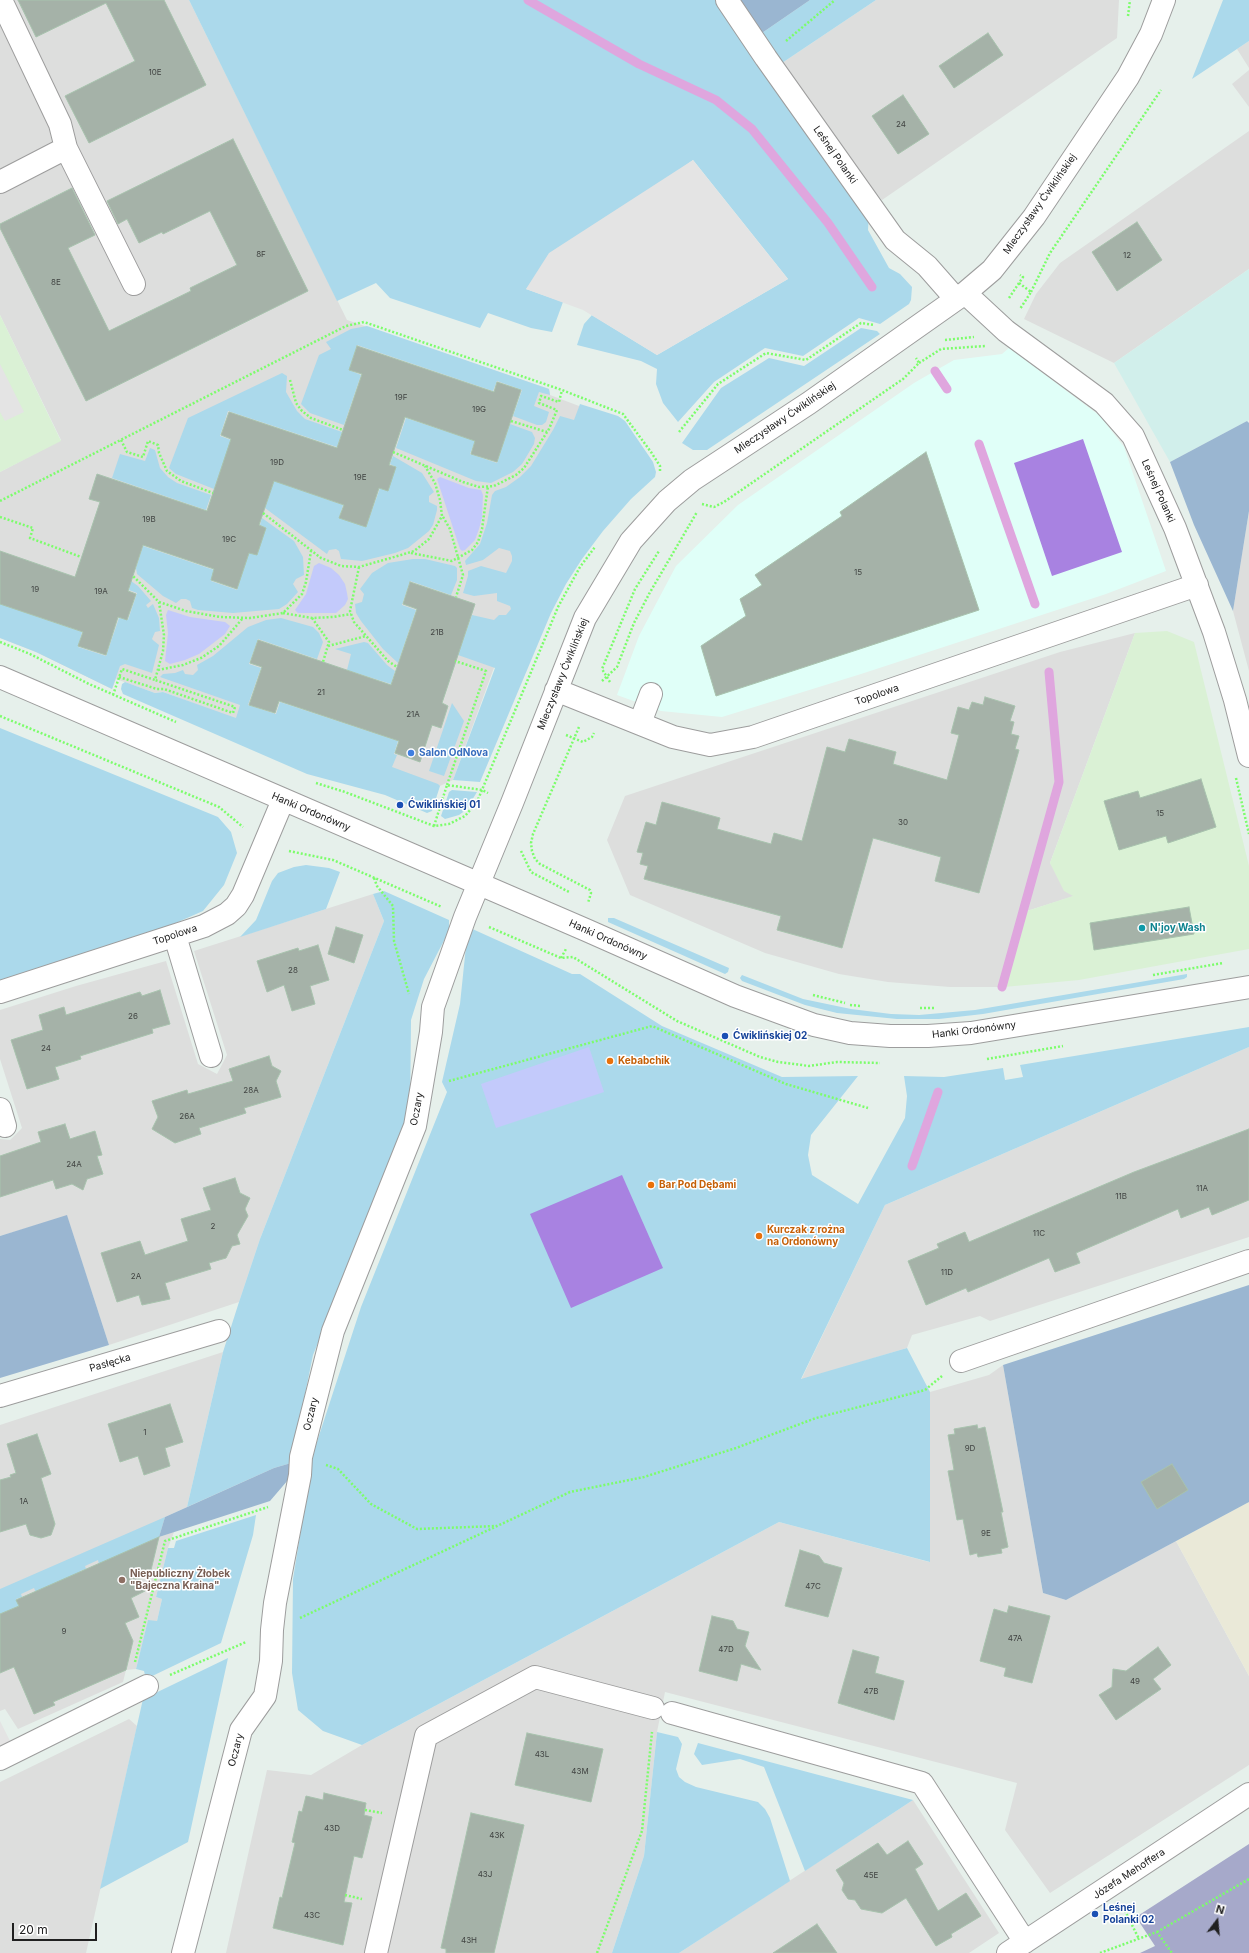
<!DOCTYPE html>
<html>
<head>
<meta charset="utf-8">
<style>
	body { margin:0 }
	#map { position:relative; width:1249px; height:1953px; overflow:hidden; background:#e6f0eb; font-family:Inter,sans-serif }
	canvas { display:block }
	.north { position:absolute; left:1197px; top:1901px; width:40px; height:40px; -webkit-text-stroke:3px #fff; paint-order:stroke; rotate:16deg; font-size:11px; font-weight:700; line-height:16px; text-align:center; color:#202020 }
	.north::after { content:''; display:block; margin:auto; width:14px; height:18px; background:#202020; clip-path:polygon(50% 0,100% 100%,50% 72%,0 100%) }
	.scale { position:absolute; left:12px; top:1923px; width:85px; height:18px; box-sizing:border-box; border:2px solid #202020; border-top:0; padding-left:5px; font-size:12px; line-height:14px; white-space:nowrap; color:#202020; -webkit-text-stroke:3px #fff; paint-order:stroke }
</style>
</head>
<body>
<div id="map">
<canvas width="1249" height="1953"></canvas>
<div class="north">N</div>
<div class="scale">20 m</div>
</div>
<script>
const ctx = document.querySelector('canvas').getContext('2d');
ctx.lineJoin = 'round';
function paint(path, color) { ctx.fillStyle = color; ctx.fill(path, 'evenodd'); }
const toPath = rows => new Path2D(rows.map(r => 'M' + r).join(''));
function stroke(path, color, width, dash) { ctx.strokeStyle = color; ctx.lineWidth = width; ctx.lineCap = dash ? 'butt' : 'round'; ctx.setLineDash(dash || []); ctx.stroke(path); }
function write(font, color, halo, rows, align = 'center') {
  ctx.font = font + ' Inter,sans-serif'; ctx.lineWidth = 3; ctx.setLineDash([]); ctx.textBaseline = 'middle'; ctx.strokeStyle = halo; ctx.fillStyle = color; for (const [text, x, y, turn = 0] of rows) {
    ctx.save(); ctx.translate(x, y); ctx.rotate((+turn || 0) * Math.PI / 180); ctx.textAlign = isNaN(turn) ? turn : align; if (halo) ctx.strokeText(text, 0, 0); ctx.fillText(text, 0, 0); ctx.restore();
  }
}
const residential = toPath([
	[0,0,189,0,347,320,549,389,550,395,579,406,585,418,453,780,429,791,163,692,155,693,116,679,112,689,36,652,0,638,0,472,61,440,0,315],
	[876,0,1119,0,1117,38,882,200,860,174,779,65],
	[1249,41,1249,68,1237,49],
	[1249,70,1249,107,1232,84],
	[1249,131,1249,269,1114,363,1024,319,1036,294,1060,263],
	[1249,511,1249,671,1233,611],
	[1135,633,1050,863,1074,896,1027,911,1004,987,950,987,888,982,839,974,765,953,630,895,607,840,625,796,1060,652],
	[373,894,384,921,260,1239,239,1302,109,1345,67,1216,0,1236,0,1139,10,1140,22,1128,0,1059,0,1010,76,986,166,961,198,1064,217,1074,227,1055,194,951],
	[1249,1047,1249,1237,990,1321,980,1316,912,1335,907,1348,801,1380,885,1205],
	[223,1352,187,1507,165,1517,159,1537,174,1532,168,1548,156,1597,162,1599,157,1621,148,1621,136,1669,126,1670,123,1682,18,1729,5,1709,0,1711,0,1425],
	[1003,1365,1043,1593,1066,1600,1176,1541,1249,1676,1249,1765,1050,1893,1005,1830,1017,1783,665,1692,657,1732,644,1856,612,1953,226,1953,267,1770,311,1775,362,1745,779,1522,929,1562,930,1392,989,1375],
	[129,1719,137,1726,86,1953,0,1953,0,1782],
	[913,1800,999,1933,969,1953,679,1953]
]);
const commercial = toPath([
	[0,315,61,441,0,472],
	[1167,631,1194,642,1249,866,1249,949,1079,980,1004,987,1027,911,1073,896,1064,891,1050,863,1135,633]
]);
const industrial = toPath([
	[1249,1502,1249,1676,1176,1541]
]);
const education = toPath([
	[1009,348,1100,416,1124,447,1166,571,1106,594,861,674,722,717,661,711,617,695,639,636,676,566,738,505,914,383,954,360,1002,354]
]);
const farmland = toPath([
	[1249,269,1249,420,1170,462,1114,363]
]);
const grass = toPath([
	[189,0,720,0,869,212,868,230,889,268,900,274,912,287,911,300,909,304,880,324,859,318,803,356,765,348,714,382,678,422,663,403,656,384,657,369,641,361,577,345,584,324,592,315,657,355,788,279,693,160,526,289,563,302,552,332,531,328,488,313,480,328,390,298,376,283,337,301],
	[810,0,876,0,779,65,759,35],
	[1223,0,1249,0,1249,41,1192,79],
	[367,326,549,389,550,395,539,392,534,406,549,412,546,422,542,425,537,425,513,416,522,390,497,381,493,391,357,345,349,370,361,375,344,425,310,413,301,404,319,355,331,349,326,342,351,329],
	[861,328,877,331,880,334,707,450,693,450,682,443,721,388,769,358,804,366],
	[282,373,287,376,286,392,297,411,305,419,342,432,337,447,228,411,220,436,231,440,214,489,176,474,169,468,188,418],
	[580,404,618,416,625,421,653,462,656,472,655,477,631,499,603,531,582,559,566,584,551,613,480,782,453,780,495,668,458,655,472,615,494,620,499,615,506,615,511,609,510,606,497,601,497,593,474,596,463,593,468,576,468,571,481,566,506,573,512,561,512,556,510,551,499,548,483,560,466,565,465,561,480,544,487,523,492,495,495,491,506,487,520,477,531,466,553,430,560,416,574,420],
	[406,418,475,441,470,454,497,463,510,424,532,432,535,438,534,444,522,464,513,472,491,483,476,481,396,448],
	[150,448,155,450,160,468,168,477,177,483,211,495,206,510,112,478,120,454,145,461],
	[393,456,422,473,434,492,429,496,429,502,437,506,437,510,433,525,429,531,408,548,395,553,362,561,341,559,339,551,336,549,329,550,327,554,265,508,274,481,343,505,339,518,366,527,380,488,388,491,396,467,390,464],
	[262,518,294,541,303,557,304,575,296,579,293,584,298,592,287,604,279,609,233,613,198,610,192,608,190,601,186,599,181,599,176,603,163,596,137,574,136,568,143,546,214,570,211,581,237,590,249,553,257,555,266,528,260,525],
	[413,559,425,559,455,566,457,568,457,580,451,595,410,581,402,605,416,610,398,663,383,649,361,621,356,613,355,604,362,602,364,594,360,589,372,573,388,563],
	[131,581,138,586,151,601,146,605,148,608,153,604,159,618,160,631,155,632,152,639,154,641,159,645,152,673,125,664,120,666,112,689,36,652,0,638,0,604,82,632,78,647,106,656,119,618,128,620,137,593,129,590],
	[281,618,313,627,319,633,323,642,317,659,258,639,249,664,261,668,248,705,276,714,280,702,398,741,394,754,397,755,392,767,438,784,440,786,432,811,427,813,385,795,307,774,123,694,121,689,122,684,125,682,155,693,163,692,236,718,240,705,160,677,163,674,175,673,183,670,185,674,193,675,198,670,197,665,213,656,248,627,266,620],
	[364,642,368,643,387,665,395,671,391,684,347,670,351,654,335,649],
	[452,703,464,721,444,776,429,771],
	[0,728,218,817,231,832,237,853,224,885,203,911,162,929,0,983],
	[452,790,477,792,466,810,459,815,445,819,441,816,449,792],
	[306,865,329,868,340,872,326,909,240,937,256,920,272,881,278,873,294,867],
	[384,891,449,920,449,931,424,979,411,1020,410,1115,400,1143,313,1355,291,1463,274,1468,187,1507,223,1352,239,1302,260,1239,384,921,373,894],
	[608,918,614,918,729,968,728,972,725,974,608,922],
	[468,927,572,974,580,974,662,1026,782,1077,858,1076,811,1135,808,1155,812,1175,858,1204,905,1118,907,1096,904,1076,944,1077,1003,1068,1005,1080,1023,1077,1020,1065,1249,1027,1249,1047,885,1205,801,1379,907,1348,930,1392,930,1562,779,1522,362,1745,323,1731,298,1710,292,1673,293,1579,313,1454,361,1307,447,1092,442,1082,460,1004],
	[1187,974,1187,977,1184,979,983,1014,939,1019,897,1019,837,1013,805,1005,742,981,740,978,742,975,803,999,851,1009,891,1014,919,1015,975,1010],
	[256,1515,253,1535,221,1643,146,1679,144,1671,136,1669,148,1620,157,1621,162,1599,156,1597,168,1548,174,1548,176,1541],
	[165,1517,159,1537,99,1564,98,1560,85,1566,86,1569,80,1571,83,1578,67,1578,48,1586,38,1597,34,1588,21,1594,22,1597,16,1599,19,1606,0,1614,0,1589],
	[228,1658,188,1842,100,1889,143,1699],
	[657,1732,678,1737,682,1744,676,1769,679,1777,685,1782,696,1787,758,1802,765,1809,770,1818,790,1881,679,1953,612,1953,644,1856],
	[698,1743,913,1800,805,1871,764,1767,740,1759,702,1765,694,1754]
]);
const forest = toPath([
	[735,0,810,0,759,35],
	[1247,421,1249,423,1249,511,1233,611,1194,525,1170,462],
	[67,1215,109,1345,0,1378,0,1236],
	[1249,1285,1249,1502,1066,1600,1043,1593,1003,1365],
	[291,1463,288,1480,270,1501,159,1537,165,1517,274,1468]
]);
const cemetery = toPath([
	[1249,1844,1249,1953,1140,1953,1155,1946,1136,1917]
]);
const park = toPath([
	[440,477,469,488,481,490,483,495,482,518,479,529,475,540,465,550,462,551,460,549,437,479],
	[319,563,331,568,339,575,345,584,347,593,348,599,345,605,336,613,298,613,295,610,306,594,314,566],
	[168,610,190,617,225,622,230,626,225,634,199,654,185,660,170,664,165,661,168,633,166,615],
	[589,1047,604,1092,496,1128,481,1084]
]);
const pitch = toPath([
	[1083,439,1122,552,1052,576,1014,463],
	[622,1175,663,1268,571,1308,530,1214]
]);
const parking = toPath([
	[693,160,788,279,657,355,583,310,526,289,549,253],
	[0,364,24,412,5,421,0,412],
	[0,1721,10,1741,0,1746]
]);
const stream = toPath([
	[528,0,639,64,716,100,752,129,828,223,872,287],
	[935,371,947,389],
	[979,444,1035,604],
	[1002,987,1059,782,1049,672],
	[912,1166,938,1092]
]);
const building = toPath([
	[18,0,164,0,206,85,89,143,65,96,135,61,106,3,36,37,18,0],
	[988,33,1003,55,954,88,939,66,988,33],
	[903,95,929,134,898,154,872,116,903,95],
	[233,139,308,291,86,401,0,228,0,224,72,188,95,235,68,248,109,331,191,291,190,288,237,265,210,211,163,234,162,232,139,243,127,219,118,224,107,201,233,139],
	[1137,222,1162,260,1117,291,1092,252,1137,222],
	[357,346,494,392,497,382,521,390,497,462,471,454,475,441,405,417,389,465,396,467,388,491,379,488,366,527,339,518,344,505,274,481,259,525,266,528,257,555,249,553,237,589,211,580,214,569,143,545,128,591,136,594,127,620,118,617,106,655,78,646,83,632,0,604,0,551,75,577,100,502,89,499,97,474,207,511,231,439,221,435,229,412,337,448,362,374,349,370,357,346],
	[926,452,979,610,716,696,701,646,746,616,740,599,762,585,755,575,842,516,840,512,926,452],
	[410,582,475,604,442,703,448,706,441,728,432,725,420,762,395,753,399,741,279,701,275,713,249,705,262,667,250,663,258,640,391,685,417,609,403,604,410,582],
	[985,697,1015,706,1010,721,1014,722,1011,734,1019,736,1015,749,1019,750,979,893,935,881,941,857,873,838,842,948,777,930,781,916,644,879,648,866,640,864,643,853,637,852,646,822,656,825,662,802,720,818,717,829,771,844,774,833,802,841,827,747,845,752,849,739,896,752,893,764,947,780,959,735,951,733,958,707,969,710,972,702,983,705,985,697],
	[1201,779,1216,827,1168,843,1166,836,1119,850,1104,801,1138,791,1140,798,1201,779],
	[1189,907,1194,934,1094,950,1090,923,1189,907],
	[336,927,363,935,354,963,328,954,336,927],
	[318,945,329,980,310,986,315,1004,292,1011,284,985,267,992,257,961,298,948,299,951,318,945],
	[160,990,170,1024,152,1029,153,1033,80,1056,81,1059,55,1067,59,1079,27,1089,11,1040,43,1030,39,1015,64,1007,66,1015,140,992,142,996,160,990],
	[269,1056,272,1066,281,1071,276,1081,281,1097,244,1108,246,1113,199,1128,201,1134,175,1143,152,1129,158,1117,152,1101,187,1090,188,1094,233,1081,229,1069,269,1056],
	[65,1124,70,1139,95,1131,102,1155,97,1156,103,1174,87,1179,83,1190,72,1184,56,1189,53,1180,0,1197,0,1156,41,1142,38,1132,65,1124],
	[1249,1129,1249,1200,1212,1215,1209,1207,1181,1218,1178,1209,1076,1253,1080,1263,1055,1272,1049,1258,968,1292,966,1288,926,1305,908,1261,939,1248,937,1244,965,1232,969,1242,1134,1172,1249,1129],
	[235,1178,240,1193,250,1198,245,1209,248,1216,237,1235,240,1244,232,1246,226,1258,209,1263,211,1269,165,1283,170,1299,142,1305,139,1295,117,1302,101,1253,140,1241,145,1255,188,1241,181,1219,211,1210,203,1188,235,1178],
	[170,1404,183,1442,165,1448,170,1466,144,1475,138,1456,120,1462,108,1424,170,1404],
	[977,1425,978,1429,985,1427,1003,1512,1001,1512,1008,1547,1001,1549,1002,1553,978,1557,977,1553,970,1555,963,1519,957,1520,948,1471,954,1470,948,1435,955,1434,954,1429,977,1425],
	[37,1434,51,1474,41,1478,55,1524,51,1535,41,1538,30,1535,26,1524,0,1532,0,1480,11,1477,10,1475,16,1473,7,1444,37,1434],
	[1172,1464,1188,1490,1157,1509,1141,1482,1172,1464],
	[159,1537,151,1570,138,1575,145,1591,131,1598,139,1617,125,1623,133,1641,126,1670,53,1702,55,1705,34,1714,14,1667,0,1673,0,1614,19,1606,16,1600,159,1537],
	[800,1550,819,1556,824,1563,842,1568,828,1617,785,1606,800,1550],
	[1009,1606,1050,1616,1032,1683,1004,1676,1006,1668,980,1661,994,1609,1007,1613,1009,1606],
	[712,1616,733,1621,737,1629,749,1632,745,1646,761,1670,741,1664,737,1681,699,1671,712,1616],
	[1158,1647,1171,1665,1153,1679,1161,1689,1116,1720,1099,1695,1112,1687,1113,1669,1126,1671,1158,1647],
	[853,1650,879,1657,875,1673,904,1681,894,1720,838,1703,853,1650],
	[527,1733,603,1749,591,1802,515,1785,527,1733],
	[324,1793,366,1803,364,1815,372,1817,362,1858,354,1856,344,1902,352,1903,343,1945,273,1928,280,1897,282,1898,295,1843,292,1842,299,1811,302,1812,306,1796,323,1800,324,1793],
	[471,1813,524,1825,494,1953,446,1953,446,1949,441,1948,471,1813],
	[908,1841,923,1864,915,1869,938,1911,966,1893,981,1916,951,1934,952,1937,936,1946,906,1898,882,1913,861,1909,855,1900,848,1899,842,1890,844,1883,836,1870,878,1843,887,1855,908,1841],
	[817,1924,837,1953,773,1953,817,1924]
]);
const path = toPath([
	[1128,16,1130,0],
	[786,41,835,0],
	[1019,283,1031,292,1020,309],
	[1031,292,1050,253,1161,90],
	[1009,298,1023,277,1020,275],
	[945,340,974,337],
	[919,363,941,349,985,346],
	[290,380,296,403,302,411,311,418,343,430],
	[511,421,547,432],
	[679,432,718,384,766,353,806,360,861,323,874,325],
	[121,440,127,452,143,457,148,441,158,445,159,453,167,471,181,481,213,493],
	[393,452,463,482,479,487,494,486,516,475,524,468,549,429,557,410,539,403,541,396,559,402,562,390],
	[0,501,346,326,364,322,562,390,623,414,651,452,660,466,660,472],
	[702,504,714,507,724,502,903,379,919,363,916,358],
	[263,513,321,558,341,566,359,567,401,555,414,551,429,539,442,516,440,500,435,483,425,466],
	[0,517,33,528,30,538,81,557],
	[443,517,450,529,463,575,456,597],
	[411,553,452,561,472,550,478,542,482,529,488,486],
	[359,567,350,611,354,622,388,661,397,667],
	[159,602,186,611,220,617,250,618,283,613,302,594,306,582,311,551],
	[283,613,312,618,333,617,351,614],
	[312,618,329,642,323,662],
	[0,642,30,654,89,684,176,722],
	[328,646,366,636],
	[158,670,183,665,201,658,219,646,243,618],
	[119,677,157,689,164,689,233,713,235,707,155,680],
	[602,681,617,667,634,623,649,594,697,512],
	[610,682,602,669,635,589,659,551],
	[113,695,122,669,155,680,163,651,164,635,159,602,133,576],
	[0,716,219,807,243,827],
	[579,727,533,834,531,843,532,851,535,859,540,864,590,890,591,893,588,903],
	[566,735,583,742,592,737,594,733],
	[1236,778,1249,834],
	[316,783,345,792,434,826,449,824,465,816,477,802,558,607,580,567,595,547],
	[447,785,486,671,455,661],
	[434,826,447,785,482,790,488,793],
	[289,851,333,860,442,907],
	[521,851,531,872,569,892],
	[374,878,377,886,393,906,394,941,409,994],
	[489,927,561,958,573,957,677,1021,760,1057,778,1062,809,1066,837,1062,880,1063],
	[561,958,566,949],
	[1153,975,1223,963],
	[813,995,845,1003],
	[850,1005,861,1006],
	[920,1008,935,1008],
	[987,1059,1063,1046],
	[449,1081,652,1026,786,1084,868,1108],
	[326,1465,338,1469,371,1504,417,1529,497,1526],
	[300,1618,570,1492,644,1477,736,1448,816,1418,925,1390,942,1376],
	[135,1662,165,1541,268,1507],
	[170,1675,246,1642],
	[365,1810,382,1813],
	[345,1895,362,1899],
	[1123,1907,1139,1939],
	[1157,1932,1249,1879],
	[597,1953,642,1831,652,1732],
	[1100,1953,1157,1932,1172,1953]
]);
const minor = toPath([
	[727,0,766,58,895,240,927,266,956,299],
	[66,148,134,284],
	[0,182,66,148,60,124,1,0],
	[965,293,1006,331,1104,403,1133,436,1175,528,1214,632,1235,700,1249,756],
	[0,677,586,930,735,996,814,1025,850,1033,890,1036,928,1036,971,1033,1249,987],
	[556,690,673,737,710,745,753,737,1197,585],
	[640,723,651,694],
	[175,936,211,1056],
	[0,992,204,926,227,914,236,906,243,895,283,800],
	[0,1109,5,1126],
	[961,1361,1249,1261],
	[0,1396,219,1331],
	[672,1713,922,1783,1025,1942],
	[0,1759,147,1686],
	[183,1953,241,1730,265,1696,271,1661,272,1630,275,1603,300,1475,301,1457,333,1331,415,1126,431,1032,433,1007,465,917,512,803,585,618,631,541,667,501,692,480,809,403,965,293,992,270,1034,217,1128,77,1151,34,1164,0],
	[376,1953,426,1736,535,1677,653,1708],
	[1008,1953,1249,1794]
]);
const markers = [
	[411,753,4,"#3f7fe0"],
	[400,805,4,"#1a4fb4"],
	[1142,928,4,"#0f9aa8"],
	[725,1036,4,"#1a4fb4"],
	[610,1061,4,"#e8710a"],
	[651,1185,4,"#e8710a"],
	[759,1236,4,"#e8710a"],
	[122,1580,4,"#8d6e63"],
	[1095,1914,4,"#1a4fb4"]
];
const numberNames = [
	["10E",155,73],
	["24",901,125],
	["8F",261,255],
	["12",1127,256],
	["8E",56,283],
	["19F",401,398],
	["19G",479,410],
	["19D",277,463],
	["19E",360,478],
	["19B",149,520],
	["19C",229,540],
	["15",858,573],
	["19",35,590],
	["19A",101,592],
	["21B",437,633],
	["21",321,693],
	["21A",413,715],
	["15",1160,814],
	["30",903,823],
	["28",293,971],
	["26",133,1017],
	["24",46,1049],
	["28A",251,1091],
	["26A",187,1117],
	["24A",74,1165],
	["11A",1202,1189],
	["11B",1121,1197],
	["2",213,1227],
	["11C",1039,1234],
	["11D",947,1273],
	["2A",136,1277],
	["1",145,1433],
	["9D",970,1449],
	["1A",24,1502],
	["9E",986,1534],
	["47C",813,1587],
	["9",64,1632],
	["47A",1015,1639],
	["47D",726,1650],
	["49",1135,1682],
	["47B",871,1692],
	["43L",542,1755],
	["43M",580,1772],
	["43D",332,1829],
	["43K",497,1836],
	["43J",485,1875],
	["45E",871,1876],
	["43C",312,1916],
	["43H",469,1941]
];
const streetNames = [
	["Leśnej Polanki",835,155,55],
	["Mieczysławy Ćwiklińskiej",1040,204,-55],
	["Mieczysławy Ćwiklińskiej",785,418,-34],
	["Leśnej Polanki",1158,491,66],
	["Mieczysławy Ćwiklińskiej",563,674,-68],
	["Topolowa",877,695,-19],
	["Hanki Ordonówny",311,812,23],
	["Topolowa",175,935,-18],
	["Hanki Ordonówny",608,940,24],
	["Hanki Ordonówny",974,1030,-7],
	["Oczary",417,1109,-79],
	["Pasłęcka",110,1363,-16],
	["Oczary",311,1414,-76],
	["Oczary",236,1750,-75],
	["Józefa Mehoffera",1129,1874,-33]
];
const shopNames = [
	["Salon OdNova",419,753]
];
const transitNames = [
	["Ćwiklińskiej 01",408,805],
	["Ćwiklińskiej 02",733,1036],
	["Leśnej",1103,1908],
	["Polanki 02",1103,1920]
];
const cultureNames = [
	["N'joy Wash",1150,928]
];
const foodNames = [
	["Kebabchik",618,1061],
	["Bar Pod Dębami",659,1185],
	["Kurczak z rożna",767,1230],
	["na Ordonówny",767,1242]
];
const educationNames = [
	["Niepubliczny Żłobek",130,1574],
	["\"Bajeczna Kraina\"",130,1586]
];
paint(residential, '#dddedd');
paint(commercial, '#daf1d5');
paint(industrial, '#eae9d8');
paint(education, '#e0fff8');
paint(farmland, '#d1efeb');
paint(grass, '#abd9eb');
paint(forest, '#9ab6d1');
paint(cemetery, '#a6a9ca');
paint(park, '#c3cafb');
paint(pitch, '#a882e1');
paint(parking, '#e4e4e4');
stroke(stream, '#dfa6de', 9);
paint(building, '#a5b2a8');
stroke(building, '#a8c3ae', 1);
stroke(minor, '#9d9d9d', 24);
stroke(path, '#7cfd6b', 2.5, [2, 2]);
stroke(minor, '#fff', 22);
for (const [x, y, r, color] of markers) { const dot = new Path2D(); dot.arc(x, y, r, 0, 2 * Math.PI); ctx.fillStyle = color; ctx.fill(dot); stroke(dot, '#fff', 1.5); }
write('8px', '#414442', null, numberNames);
write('10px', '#202020', '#fff', streetNames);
write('bold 10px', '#366cbe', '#fff', shopNames, 'left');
write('bold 10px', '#164399', '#fff', transitNames, 'left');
write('bold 10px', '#0d838f', '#fff', cultureNames, 'left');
write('bold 10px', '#c56008', '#fff', foodNames, 'left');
write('bold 10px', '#785e54', '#fff', educationNames, 'left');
</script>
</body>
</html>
